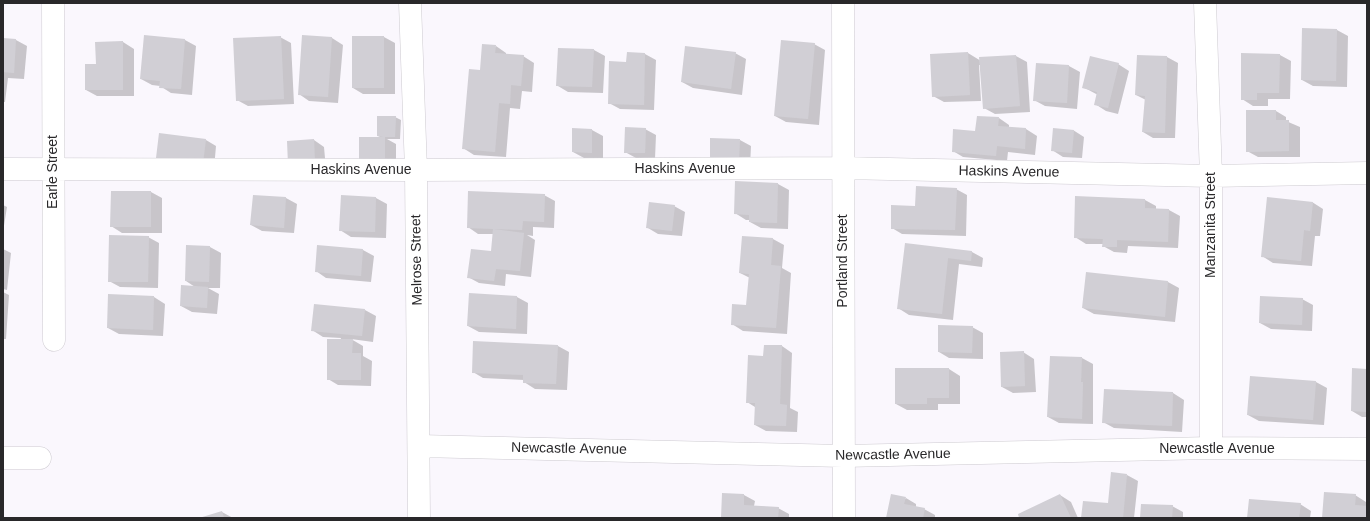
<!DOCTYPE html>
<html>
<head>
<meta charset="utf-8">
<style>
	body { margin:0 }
	#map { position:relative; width:1370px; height:521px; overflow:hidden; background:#faf7fd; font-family:Arial,sans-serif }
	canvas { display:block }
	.frame { position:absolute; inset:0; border:4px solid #29282a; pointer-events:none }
</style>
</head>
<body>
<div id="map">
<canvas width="1370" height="521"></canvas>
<div class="frame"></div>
</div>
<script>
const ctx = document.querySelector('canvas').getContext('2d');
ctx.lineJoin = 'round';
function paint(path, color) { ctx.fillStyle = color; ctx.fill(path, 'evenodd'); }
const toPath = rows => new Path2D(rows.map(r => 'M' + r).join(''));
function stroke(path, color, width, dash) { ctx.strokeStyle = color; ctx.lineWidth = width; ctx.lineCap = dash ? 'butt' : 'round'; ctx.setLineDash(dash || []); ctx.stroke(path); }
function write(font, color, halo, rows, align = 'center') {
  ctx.font = font + ' Arial,sans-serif'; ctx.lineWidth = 4; ctx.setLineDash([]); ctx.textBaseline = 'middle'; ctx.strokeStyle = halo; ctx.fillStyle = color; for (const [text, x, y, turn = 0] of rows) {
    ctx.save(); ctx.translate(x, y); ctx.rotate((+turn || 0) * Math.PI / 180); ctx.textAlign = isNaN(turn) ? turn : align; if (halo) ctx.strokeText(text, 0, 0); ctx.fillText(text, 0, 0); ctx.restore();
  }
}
const shadow = toPath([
	[1337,30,1348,36,1347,87,1313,86,1302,80],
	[145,36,185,40,196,46,192,95,171,93,160,86,152,85,141,79],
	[303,36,332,38,343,45,338,103,309,101,299,94],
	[280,37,291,43,294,104,248,106,237,100],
	[353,37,384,37,395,43,395,94,363,94,353,88],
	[3,39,16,40,27,46,24,79,8,78,5,102,3,102],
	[123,42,134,49,134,96,97,96,86,90,96,65,96,43],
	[814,44,825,50,819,125,786,122,775,116],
	[496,46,506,53,506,55,523,56,534,63,532,92,522,91,520,109,510,108,506,157,474,155,463,148,480,71],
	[594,50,605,56,603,93,568,92,558,86],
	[735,53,746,59,742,95,693,88,682,82],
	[968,53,981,61,980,58,1016,56,1027,62,1030,112,995,114,984,108,981,65,979,65,981,101,944,102,933,96],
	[645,54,656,60,654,110,620,109,609,103,627,63],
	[1280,55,1291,61,1290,99,1268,99,1268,106,1253,106,1242,99],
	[1167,57,1178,63,1175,138,1153,138,1143,132,1146,100,1136,95],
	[1037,64,1069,66,1080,72,1077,109,1045,106,1034,100],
	[1118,64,1129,71,1118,114,1106,111,1095,104,1098,95,1083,87],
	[1276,111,1286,117,1286,121,1300,127,1300,157,1258,157,1247,151],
	[395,117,401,120,400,139,387,139,396,144,396,170,371,169,382,138,378,136],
	[999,118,1009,125,1009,128,1026,129,1037,136,1035,155,1008,152,1007,161,963,157,953,151,976,132],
	[573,129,592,130,603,136,603,158,584,158,573,152],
	[645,129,656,135,655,159,636,158,625,152],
	[1073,130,1084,137,1082,158,1063,157,1052,150],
	[206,140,216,146,214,169,168,164,157,157],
	[314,140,324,147,326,169,289,164],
	[740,140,751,146,750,167,722,166],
	[778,184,789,190,788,229,761,228,750,222,750,220,746,220,735,213],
	[956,189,967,195,966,236,902,234,892,228,916,207],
	[151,192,162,198,162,233,122,233,111,226],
	[544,195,555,201,554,228,533,227,533,236,527,235,535,240,531,277,506,274,505,286,479,283,468,277,492,252,494,234,478,234,468,227],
	[254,196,286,198,297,204,294,233,262,231,251,225],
	[342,196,376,198,387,204,386,238,351,237,340,230],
	[1145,200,1156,206,1156,210,1169,210,1180,216,1178,248,1128,246,1127,253,1114,252,1103,246,1103,244,1086,244,1075,237],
	[1312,202,1323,209,1320,236,1315,236,1312,266,1273,263,1262,256],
	[3,205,7,207,3,232],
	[674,206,685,212,682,236,658,234,648,228],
	[148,237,159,243,158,288,120,287,109,281],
	[743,237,773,239,784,245,782,268,791,273,787,334,743,331,732,324,747,306,750,278,740,273],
	[906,244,972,252,983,258,982,267,959,264,953,320,909,315,898,308],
	[318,246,363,250,374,256,371,282,326,278,316,271],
	[210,247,221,253,220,288,208,288,219,294,217,314,192,312,181,306,195,287,186,281],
	[3,249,11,253,7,290,3,289],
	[1087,273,1168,282,1179,288,1175,322,1094,314,1083,308],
	[3,292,9,295,6,339,3,339],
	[470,294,517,297,528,303,527,334,479,332,468,326],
	[154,297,165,304,163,336,119,334,108,328],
	[1302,299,1313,305,1312,331,1271,329,1260,323],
	[365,310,376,316,373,342,351,339,363,346,363,356,372,361,371,386,338,385,328,379,341,338,323,337,312,330],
	[972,327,983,333,983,359,949,358,939,352],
	[558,346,569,352,567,390,535,389,524,382,524,380,483,378,473,372],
	[782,346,792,353,790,408,798,412,797,432,766,431,755,425,755,407,747,402,764,357],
	[1023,352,1034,359,1036,392,1013,393,1002,387],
	[1082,358,1093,364,1093,424,1059,423,1048,417],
	[896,369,949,369,960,376,960,404,938,404,938,410,907,410,896,404],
	[1367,370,1367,417,1362,417,1352,411],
	[1316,382,1327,388,1324,425,1259,421,1248,415],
	[1105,390,1173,393,1184,400,1182,432,1114,428,1103,422],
	[1127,475,1138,481,1134,518,1082,518,1109,504],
	[744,495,755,501,754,506,778,508,789,514,789,518,722,518],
	[1060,495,1071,502,1078,518,1021,518],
	[1355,495,1366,502,1367,518,1323,518],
	[906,498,916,504,916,507,924,509,935,515,935,518,887,518],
	[1300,504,1311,511,1310,518,1248,518],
	[1172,506,1183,512,1183,518,1141,518],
	[222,512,233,518,201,518]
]);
const building = toPath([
	[1302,28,1337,29,1336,81,1301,80],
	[144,35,185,39,181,89,159,88,160,81,140,79],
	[302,35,332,37,328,97,298,95],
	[281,36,284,99,236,101,233,38],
	[352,36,384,36,384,88,352,88],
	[3,38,16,39,14,73,3,72],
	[781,40,815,43,808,119,774,116],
	[123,41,123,90,85,90,85,64,96,64,95,42],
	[482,44,496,45,495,53,524,55,521,86,511,85,510,104,499,103,495,152,462,149,469,69,480,70],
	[685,46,736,52,731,89,681,82],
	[558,48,594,49,592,87,556,86],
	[627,52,645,53,644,105,608,104,609,61,626,62],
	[968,52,970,95,932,97,930,54],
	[1241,53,1280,54,1279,93,1257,93,1257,100,1241,100],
	[1016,55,1020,106,983,109,979,57],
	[1137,55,1167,56,1165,133,1142,132,1145,96,1135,95],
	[1090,56,1119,63,1108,108,1094,105,1097,92,1082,88],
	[1036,63,1069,65,1067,103,1033,101],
	[1246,110,1276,110,1276,120,1289,120,1289,151,1246,152],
	[377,116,396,116,395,137,385,137,385,164,359,164,359,137,384,137,377,136],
	[977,116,999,117,998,126,1026,128,1025,149,997,146,996,156,952,152,953,129,975,131],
	[625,127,646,128,645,153,624,153],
	[572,128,592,129,592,153,572,152],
	[1053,128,1074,130,1072,153,1051,151],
	[159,133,206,139,203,163,156,158],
	[710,138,740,139,739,161,710,161],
	[314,139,315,163,288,165,287,141],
	[735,181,778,183,777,223,749,222,749,215,734,214],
	[916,186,957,188,955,230,891,229,891,205,915,206],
	[111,191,151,191,151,227,110,227],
	[468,191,545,194,544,222,523,221,522,230,467,228],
	[253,195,286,197,284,228,250,225],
	[341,195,376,197,375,232,339,231],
	[1075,196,1145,199,1145,208,1169,209,1168,242,1117,240,1117,247,1102,247,1103,239,1074,238],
	[1267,197,1313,202,1310,231,1304,230,1301,261,1261,257],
	[649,202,675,205,672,231,646,228],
	[493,229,524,233,520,271,496,269,494,281,467,278,471,249,491,251],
	[109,235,149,236,148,282,108,282],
	[742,236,773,238,771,265,781,266,776,328,731,325,732,304,746,305,749,274,739,273],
	[905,243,972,251,971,261,948,258,942,314,897,309],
	[186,245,210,246,209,282,185,281],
	[317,245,363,249,361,276,315,272],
	[1086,272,1168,281,1165,317,1082,308],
	[181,285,208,287,207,308,180,306],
	[469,293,517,296,516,329,467,326],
	[108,294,154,296,153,330,107,328],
	[1260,296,1303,298,1302,325,1259,323],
	[314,304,365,309,362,336,311,331],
	[938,325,973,326,972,353,938,352],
	[327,339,353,339,352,353,361,353,361,380,327,380],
	[473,341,558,345,556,384,523,383,523,375,472,373],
	[764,345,782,345,780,404,787,405,786,426,754,425,755,403,746,403,748,355,763,356],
	[1024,351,1025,386,1001,387,1000,352],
	[1050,356,1082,357,1081,382,1083,382,1082,419,1047,417],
	[895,368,949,368,949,398,927,398,927,404,895,404],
	[1352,368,1367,369,1367,412,1351,411],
	[1250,376,1316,381,1313,420,1247,415],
	[1104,389,1173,392,1172,426,1102,423],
	[1111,472,1127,474,1123,518,1081,518,1083,501,1108,503],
	[1324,492,1356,494,1355,505,1367,506,1367,518,1322,518],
	[722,493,744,494,744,505,779,507,778,518,721,518],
	[891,494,906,497,904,504,925,508,923,518,886,518],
	[1060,494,1071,518,1019,518,1018,514],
	[1249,499,1301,503,1299,518,1247,518],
	[1141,504,1173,505,1172,518,1140,518],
	[222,511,224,518,199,518]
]);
const minor = toPath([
	[53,3,54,340],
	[410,3,416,170,419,518],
	[843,3,844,518],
	[1205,3,1211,176,1211,448],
	[3,169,416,170,843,168,1211,176,1367,173],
	[419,446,843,456,1211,448,1367,449],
	[3,458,40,458]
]);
const streetNames = [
	["Haskins Avenue",685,169],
	["Haskins Avenue",361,170],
	["Earle Street",53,172,-90],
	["Haskins Avenue",1009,172,1],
	["Manzanita Street",1211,225,-90],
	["Melrose Street",417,260,-91],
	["Portland Street",843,261,-90],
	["Newcastle Avenue",569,449,1],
	["Newcastle Avenue",1217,449],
	["Newcastle Avenue",893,455,-1]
];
paint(shadow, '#0003');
paint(building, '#d1cfd5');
stroke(minor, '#cdcad0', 23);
stroke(minor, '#fff', 22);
write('14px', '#29282a', '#fff', streetNames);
</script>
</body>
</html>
